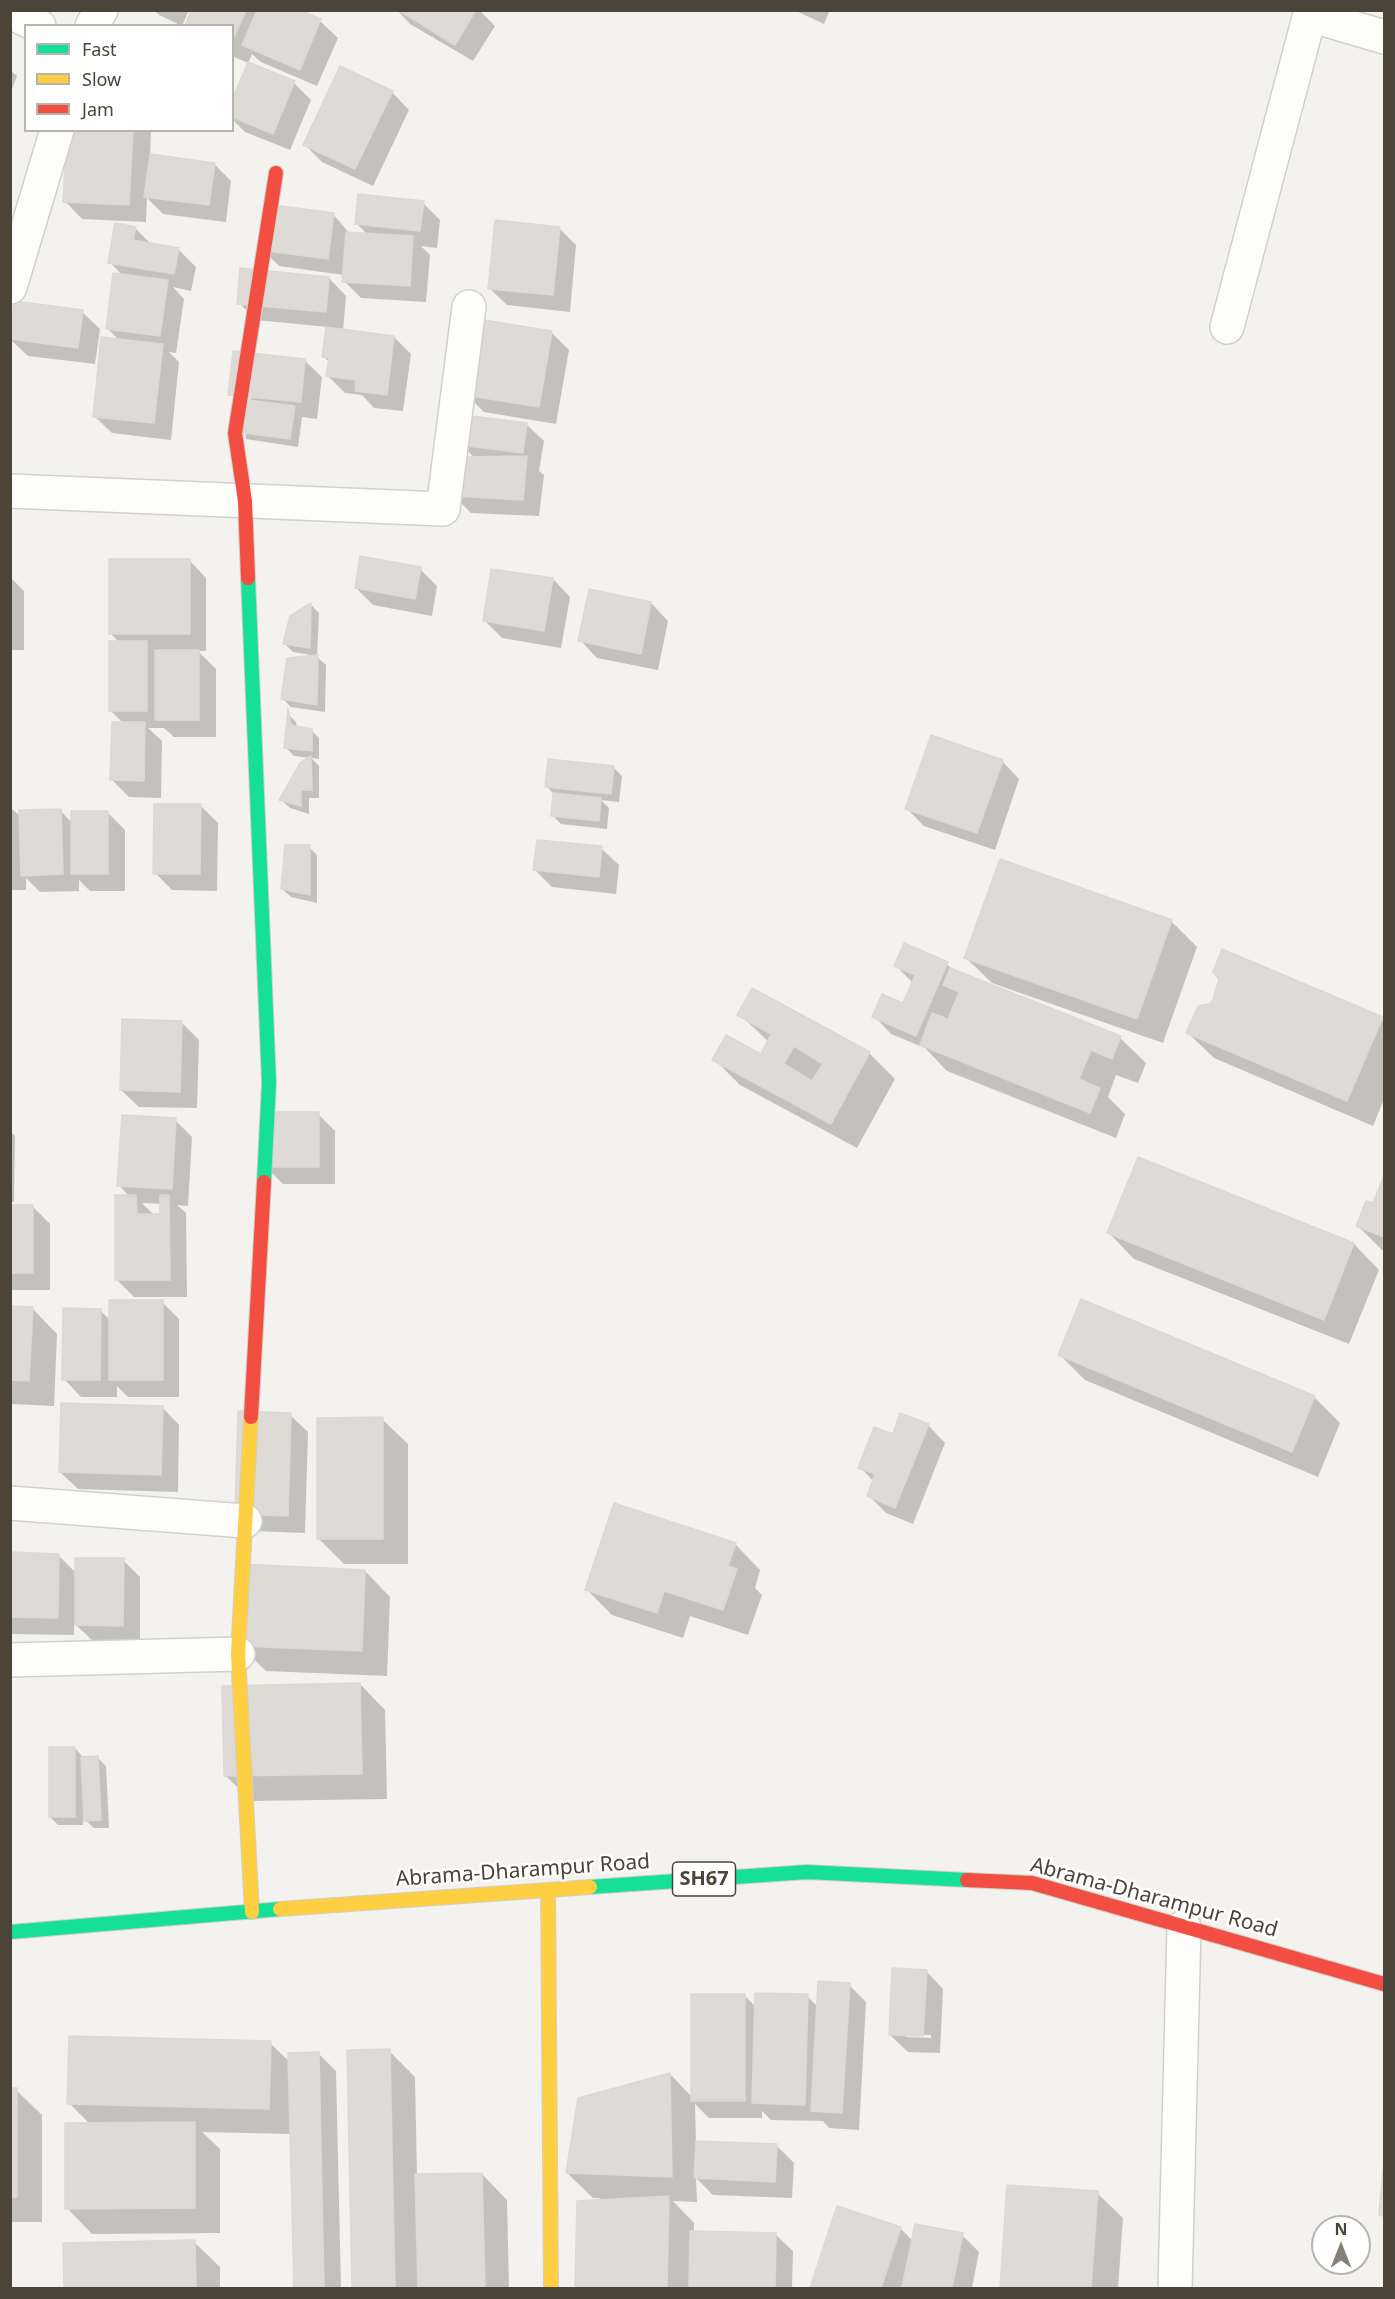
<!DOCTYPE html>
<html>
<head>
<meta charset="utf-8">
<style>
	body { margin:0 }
	#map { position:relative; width:1395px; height:2299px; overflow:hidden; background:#f4f2ee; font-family:"Noto Sans",sans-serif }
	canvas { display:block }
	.frame { position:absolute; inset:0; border:12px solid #4b4439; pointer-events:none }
	.legend { position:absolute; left:24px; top:24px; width:210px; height:108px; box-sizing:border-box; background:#fff; border:2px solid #b7b4b0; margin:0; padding:8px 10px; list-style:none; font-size:18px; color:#4b4439 }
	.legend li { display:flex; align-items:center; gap:12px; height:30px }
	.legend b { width:30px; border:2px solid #b7b4b0 }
	.north { position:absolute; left:1311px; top:2215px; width:60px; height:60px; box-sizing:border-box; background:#fff; border:2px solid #b7b4b0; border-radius:50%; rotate:0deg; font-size:16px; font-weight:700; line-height:24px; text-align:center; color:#4b4439 }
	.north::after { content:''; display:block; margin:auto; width:21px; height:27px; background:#868178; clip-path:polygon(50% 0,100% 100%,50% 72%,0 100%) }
</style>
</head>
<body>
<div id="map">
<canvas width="1395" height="2299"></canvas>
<div class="frame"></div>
<ul class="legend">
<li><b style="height:8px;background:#16e098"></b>Fast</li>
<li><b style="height:8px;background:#ffcf43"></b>Slow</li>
<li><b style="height:8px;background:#f24e42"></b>Jam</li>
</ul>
<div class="north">N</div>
</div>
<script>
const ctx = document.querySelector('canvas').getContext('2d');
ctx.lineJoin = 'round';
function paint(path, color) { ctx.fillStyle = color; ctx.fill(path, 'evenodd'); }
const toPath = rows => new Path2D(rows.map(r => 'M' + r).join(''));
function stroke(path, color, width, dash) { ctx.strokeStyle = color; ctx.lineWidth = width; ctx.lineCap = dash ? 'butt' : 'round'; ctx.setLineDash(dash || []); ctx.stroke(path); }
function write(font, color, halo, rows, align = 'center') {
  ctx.font = font + ' "Noto Sans",sans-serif'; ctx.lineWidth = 5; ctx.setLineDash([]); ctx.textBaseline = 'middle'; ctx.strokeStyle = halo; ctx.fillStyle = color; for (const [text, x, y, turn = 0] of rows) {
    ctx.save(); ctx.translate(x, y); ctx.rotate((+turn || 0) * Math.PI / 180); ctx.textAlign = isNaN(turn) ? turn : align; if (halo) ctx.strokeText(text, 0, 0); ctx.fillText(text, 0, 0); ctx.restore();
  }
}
const shadow = toPath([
	[154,10,189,10,182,26,159,15],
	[192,10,296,10,320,21,338,38,317,86,261,62,252,54,248,63,232,56,232,26],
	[397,10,479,10,495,26,473,61,410,24],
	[794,10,830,10,824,24],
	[10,70,17,76,10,94],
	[294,83,311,100,290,150,245,132,232,119,232,103],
	[392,92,409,110,373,186,322,162,304,144],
	[68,130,151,130,150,156,214,164,231,181,226,222,163,214,147,198,146,222,82,219,65,201],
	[423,203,440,220,437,248,421,246,430,255,426,302,361,298,344,281,344,275,279,266,262,249,333,214,350,234,368,235,356,223],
	[135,228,152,245,179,250,196,267,191,291,173,287,184,299,176,353,169,352,179,362,171,440,112,433,94,416,119,340,107,328,123,276,110,262],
	[559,228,576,245,570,312,507,305,489,288],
	[329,278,346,296,343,331,394,337,411,354,403,411,374,408,362,395,345,393,328,376,330,363,324,357,328,327,256,320,239,303],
	[82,312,100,329,95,364,28,356,10,339],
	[551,332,569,350,556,424,484,412,466,394],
	[304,360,322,377,317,419,302,417,298,447,246,439,241,406],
	[526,424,544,441,539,471,544,475,539,516,471,513,454,496,475,458,461,445],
	[189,560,206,578,206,651,198,651,216,669,216,737,174,737,164,728,148,728,162,741,161,798,129,797,112,780,124,724,110,710,119,642,110,633],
	[420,569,437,586,432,616,373,605,356,588],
	[10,577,24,591,24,650,10,650],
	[553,579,570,597,561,648,502,638,484,620],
	[651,603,668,621,658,670,597,658,580,640],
	[311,605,319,613,317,657,326,665,325,712,291,707,282,698,317,656,293,652,285,644],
	[289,715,296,722,297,728,311,730,319,738,319,759,311,758,319,766,319,798,309,798,309,814,290,808,281,800,310,758,294,756,286,748],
	[1002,761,1019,779,995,850,924,826,907,809],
	[614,768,622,776,619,802,601,800,609,808,607,829,561,824,552,815,555,795,547,787],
	[201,806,218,823,217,891,172,890,155,873],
	[10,807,21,817,60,810,72,823,108,813,125,830,125,891,90,891,79,880,79,891,40,892,26,878,26,890,10,890],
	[309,847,317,855,317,903,291,897,282,889],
	[601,848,619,865,616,894,552,887,535,870],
	[1171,921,1197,947,1163,1043,992,983,966,958],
	[1223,951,1384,1021,1384,1099,1373,1126,1214,1058,1188,1033,1211,1006,1221,978],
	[947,964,955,972,1120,1038,1146,1063,1138,1083,1116,1075,1108,1097,1125,1114,1116,1138,947,1071,925,1048,891,1034,874,1016,904,1005,913,983,896,966],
	[752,990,869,1053,895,1079,857,1148,740,1085,714,1059,761,1056,769,1042,739,1014],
	[181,1022,199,1040,197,1108,139,1107,121,1090],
	[318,1114,335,1131,335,1184,283,1184,266,1167],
	[175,1120,192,1137,188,1206,177,1205,186,1213,187,1297,134,1297,117,1280,130,1197,119,1185],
	[142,1203,162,1204,162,1215,153,1214],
	[10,1132,15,1136,14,1202,10,1202],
	[1139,1159,1354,1244,1379,1270,1349,1344,1134,1259,1109,1233],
	[1384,1179,1384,1252,1358,1226,1374,1205],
	[10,1207,33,1207,50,1224,50,1290,10,1290],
	[1082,1301,1314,1397,1340,1423,1318,1477,1085,1380,1060,1355],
	[162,1302,179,1319,179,1397,128,1397,117,1386,117,1397,81,1397,64,1379,100,1310,110,1320],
	[10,1308,32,1308,57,1334,54,1406,10,1404],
	[162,1407,179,1425,178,1492,78,1489,60,1472],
	[290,1415,308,1432,305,1533,253,1531],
	[382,1419,408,1444,408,1564,344,1564,319,1539],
	[928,1425,945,1443,913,1524,886,1513,869,1496,874,1482,860,1467,894,1436],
	[735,1544,760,1570,755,1588,762,1595,748,1635,690,1616,683,1638,612,1615,586,1589],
	[10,1554,58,1555,76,1573,123,1560,140,1577,140,1642,94,1642,74,1623,74,1635,10,1634],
	[365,1571,390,1597,387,1676,266,1671,240,1646],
	[360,1684,385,1710,387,1799,251,1801,226,1776],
	[75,1748,83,1757,97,1757,106,1766,109,1828,94,1828,83,1818,83,1825,58,1825,50,1817],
	[926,1971,943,1989,940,2053,908,2052,890,2035],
	[906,2034,931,2035,931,2038,906,2037],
	[849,1985,866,2002,859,2130,829,2128,823,2121,771,2120,762,2111,762,2118,709,2118,695,2104,696,2142,777,2146,794,2163,792,2198,713,2195,696,2178,697,2202,673,2201,694,2223,694,2233,775,2234,793,2251,792,2288,576,2288,579,2202,600,2201,600,2198,593,2198,567,2173,670,2074,692,2097,745,1996,756,2007,807,1996,818,2007],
	[270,2043,290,2062,319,2054,336,2071,341,2288,296,2288,292,2134,202,2132,220,2149,220,2233,92,2234,67,2208,90,2124,69,2103],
	[389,2051,415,2077,417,2176,482,2174,507,2200,509,2288,353,2288,348,2052],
	[10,2090,16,2090,42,2115,42,2222,10,2222],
	[1384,2175,1384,2218,1380,2214],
	[1008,2187,1097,2193,1123,2218,1118,2288,1001,2288],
	[838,2208,900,2228,913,2241,962,2235,979,2252,972,2288,812,2288],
	[194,2242,220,2267,220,2288,65,2288,64,2244]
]);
const building = toPath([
	[191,10,246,10,232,42,232,26,185,26,191,10],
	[257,10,300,10,321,19,300,70,242,45,257,10],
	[398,10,476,10,455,45,398,10],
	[248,62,295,81,273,134,232,117,232,100,248,62],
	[340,66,393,91,355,169,303,145,340,66],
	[67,130,133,130,129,205,63,202,67,130],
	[150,154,215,163,209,205,144,197,150,154],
	[358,194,424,201,420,231,355,224,358,194],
	[266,204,334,213,328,259,260,250,266,204],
	[495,220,560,227,553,295,488,289,495,220],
	[115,223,136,227,133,240,179,248,174,274,108,263,115,223],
	[346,232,413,236,410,286,342,282,346,232],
	[240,268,329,277,326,312,237,304,240,268],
	[113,273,168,280,160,336,106,329,113,273],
	[14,301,83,310,78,348,10,339,14,301],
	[478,319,552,331,539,407,465,395,478,319],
	[326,327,394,336,387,395,355,391,356,380,326,376,329,358,322,357,326,327],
	[101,337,163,344,154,423,93,417,101,337],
	[233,351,305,359,301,402,228,395,233,351],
	[241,399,295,406,290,439,236,432,241,399],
	[464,415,527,423,523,453,460,445,464,415],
	[527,456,523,500,453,496,463,457,527,456],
	[360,556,421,567,415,599,355,588,360,556],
	[109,559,190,559,190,634,109,634,109,559],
	[491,569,553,578,544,631,483,621,491,569],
	[589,589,651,602,641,654,578,641,589,589],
	[311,603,310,648,283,644,290,616,311,603],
	[109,641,147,641,147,711,109,711,109,641],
	[155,650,199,650,199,720,155,720,155,650],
	[318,655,317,705,281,699,287,658,318,655],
	[288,709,291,725,312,729,312,751,284,748,288,709],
	[112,722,145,722,144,781,110,780,112,722],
	[931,735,1003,760,977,833,905,809,931,735],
	[311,756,312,790,301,790,301,806,279,800,300,763,311,756],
	[548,759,614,766,611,794,545,787,548,759],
	[553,793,601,798,599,821,551,816,553,793],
	[154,804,201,804,200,874,153,874,154,804],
	[61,809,63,874,21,876,19,810,61,809],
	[71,811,108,811,108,874,71,874,71,811],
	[537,840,602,846,599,877,533,870,537,840],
	[285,845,310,845,310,895,281,889,285,845],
	[1000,859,1172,920,1137,1019,964,958,1000,859],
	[904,943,948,962,916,1036,872,1017,882,994,903,1003,915,975,894,966,904,943],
	[1222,949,1383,1017,1347,1101,1186,1033,1198,1006,1210,1004,1213,1000,1219,979,1213,972,1222,949],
	[950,968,1121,1036,1112,1059,1091,1050,1079,1079,1100,1088,1090,1113,920,1045,932,1013,948,1019,959,992,943,985,950,968],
	[752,988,870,1052,831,1124,712,1060,726,1035,761,1054,771,1034,737,1015,752,988],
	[794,1046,823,1064,812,1081,784,1064,794,1046],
	[122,1019,182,1021,180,1092,120,1090,122,1019],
	[264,1112,319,1112,319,1167,264,1167,264,1112],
	[122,1115,176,1118,172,1189,117,1186,122,1115],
	[1138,1157,1354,1243,1324,1320,1107,1233,1138,1157],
	[1384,1175,1384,1237,1356,1226,1366,1201,1373,1203,1384,1175],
	[115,1195,136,1195,137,1214,160,1214,160,1195,169,1195,170,1280,115,1280,115,1195],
	[10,1205,33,1205,33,1273,10,1273,10,1205],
	[1081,1299,1315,1396,1292,1452,1058,1355,1081,1299],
	[109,1300,163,1300,163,1380,109,1380,109,1300],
	[10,1306,33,1307,29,1381,10,1380,10,1306],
	[63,1308,101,1309,100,1380,62,1380,63,1308],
	[61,1403,163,1406,161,1475,59,1472,61,1403],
	[238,1411,291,1413,288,1516,235,1514,238,1411],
	[900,1413,929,1424,895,1508,867,1496,875,1474,858,1468,874,1427,893,1434,900,1413],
	[383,1417,383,1539,317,1539,317,1418,383,1417],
	[614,1503,736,1543,728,1566,737,1569,723,1610,664,1591,657,1613,585,1590,614,1503],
	[10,1552,59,1554,58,1618,10,1617,10,1552],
	[75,1558,124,1558,123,1626,75,1625,75,1558],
	[242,1564,365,1570,362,1651,238,1646,242,1564],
	[360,1683,362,1774,224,1776,222,1686,360,1683],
	[49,1747,75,1747,75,1817,49,1817,49,1747],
	[98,1756,101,1820,84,1821,81,1757,98,1756],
	[892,1968,927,1970,923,2036,889,2035,892,1968],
	[818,1981,850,1983,842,2113,811,2111,818,1981],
	[755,1993,808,1994,805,2105,752,2103,755,1993],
	[691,1994,745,1994,745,2101,691,2101,691,1994],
	[69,2036,271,2041,269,2109,67,2104,69,2036],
	[390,2049,395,2288,352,2288,347,2050,390,2049],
	[319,2052,324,2288,294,2288,288,2053,319,2052],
	[670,2073,672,2177,566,2173,578,2098,670,2073],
	[10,2088,17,2088,17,2197,10,2197,10,2088],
	[195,2122,195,2208,65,2209,65,2123,195,2122],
	[696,2141,777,2144,775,2182,694,2178,696,2141],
	[1384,2160,1384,2216,1379,2215,1384,2160],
	[482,2173,485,2288,418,2288,415,2174,482,2173],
	[1007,2185,1098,2191,1091,2288,1000,2288,1007,2185],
	[669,2196,667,2288,575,2288,577,2201,669,2196],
	[837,2206,901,2227,881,2288,810,2288,837,2206],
	[915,2224,963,2233,952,2288,902,2288,915,2224],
	[690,2231,776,2233,775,2288,689,2288,690,2231],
	[195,2240,196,2288,64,2288,63,2243,195,2240]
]);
const street = toPath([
	[10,12,39,26],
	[1310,15,1384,37],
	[92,26,101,10],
	[10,287,57,130],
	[1227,327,1311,10],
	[10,491,443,509,469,307],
	[10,1503,245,1521],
	[10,1660,238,1654],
	[1175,2288,1184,1927]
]);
const fast = toPath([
	[248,578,269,1083,264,1182],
	[590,1887,807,1872,967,1880],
	[10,1932,280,1909]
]);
const slow = toPath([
	[251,1417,238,1654,252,1912],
	[548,1890,551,2288],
	[280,1909,590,1887]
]);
const jam = toPath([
	[248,578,245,501,235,433,276,173],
	[251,1417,264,1182],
	[967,1880,1032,1883,1384,1984]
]);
const shields = [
	[704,1879,63]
];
const shieldNames = [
	["SH67",704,1879]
];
const streetNames = [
	["Abrama-Dharampur Road",523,1871,-4],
	["Abrama-Dharampur Road",1154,1898,15]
];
paint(shadow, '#0003');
paint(building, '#dedbd6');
stroke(building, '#dcd9d4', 1.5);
stroke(street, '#d2d0cb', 36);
stroke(fast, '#d3cfc5', 16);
stroke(slow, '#d3cfc5', 16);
stroke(jam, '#d3cfc5', 16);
stroke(street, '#fdfdfc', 33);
stroke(fast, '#16e098', 14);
stroke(slow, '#ffcf43', 14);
stroke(jam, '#f24e42', 14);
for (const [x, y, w] of shields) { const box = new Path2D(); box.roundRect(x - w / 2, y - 17, w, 34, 4.5); ctx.fillStyle = '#fff'; ctx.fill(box); stroke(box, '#4b4439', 1.5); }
write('bold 20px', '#4b4439', null, shieldNames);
write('21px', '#4b4439', '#fff', streetNames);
</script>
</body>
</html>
